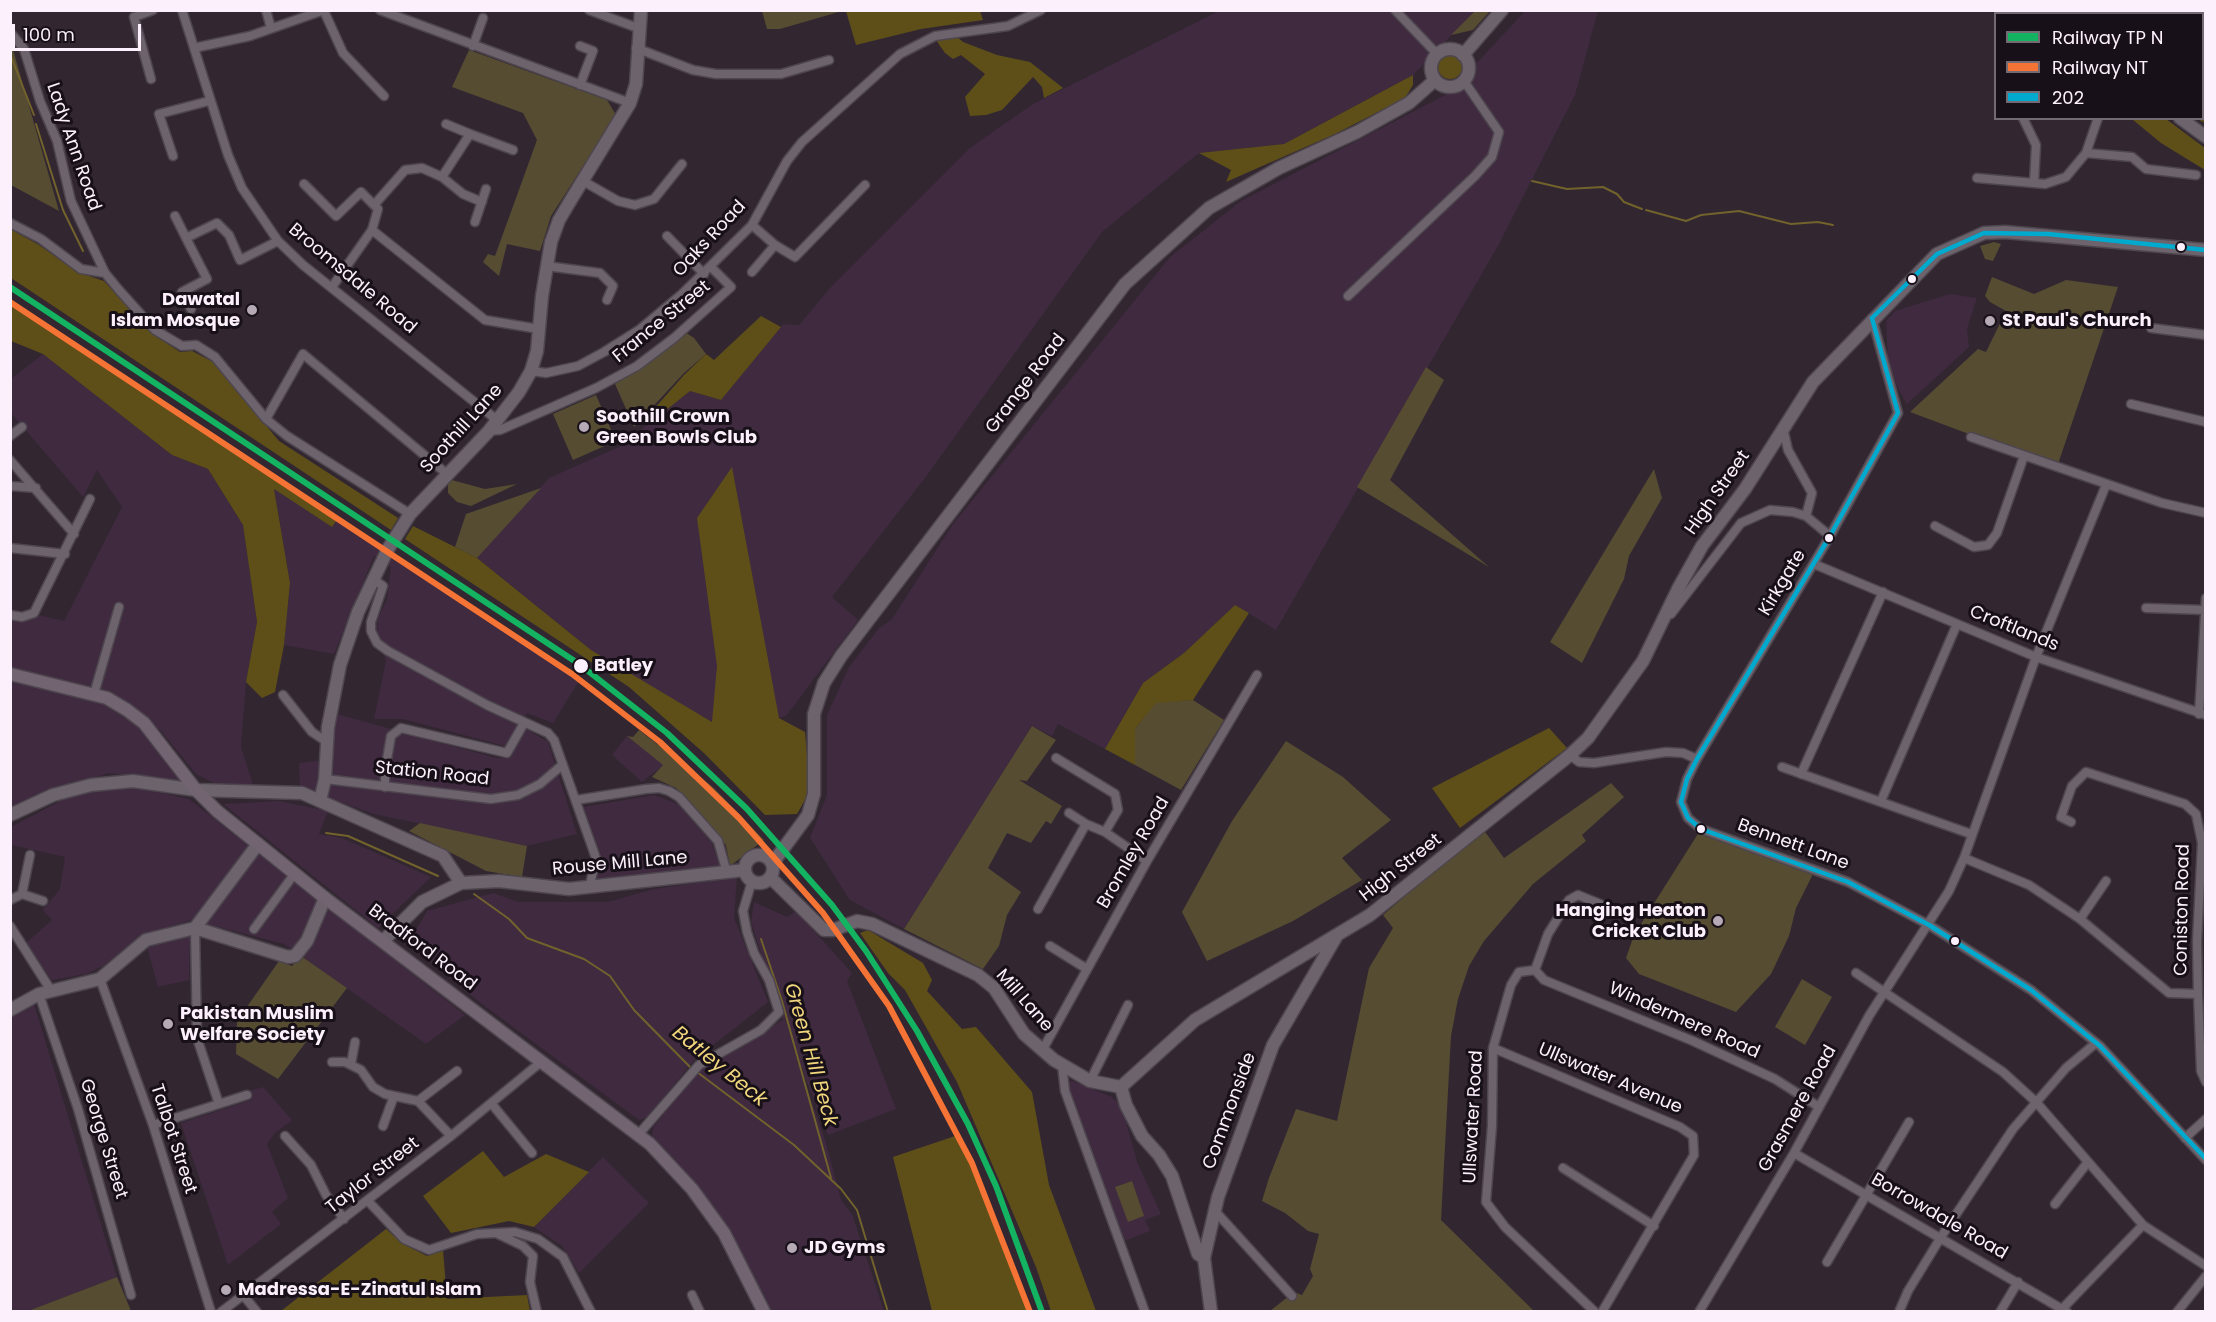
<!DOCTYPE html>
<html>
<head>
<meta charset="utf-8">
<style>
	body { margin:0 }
	#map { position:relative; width:2216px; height:1322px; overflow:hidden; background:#322731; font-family:Poppins,sans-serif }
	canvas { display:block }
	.frame { position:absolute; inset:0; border:12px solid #fcf0fc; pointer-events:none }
	.legend { position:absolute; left:1994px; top:12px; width:210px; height:108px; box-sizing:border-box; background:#181018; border:2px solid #736a73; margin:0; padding:8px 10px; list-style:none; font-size:18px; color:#fcf0fc }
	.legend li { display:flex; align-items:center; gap:12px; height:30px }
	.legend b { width:30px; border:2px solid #736a73 }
	.scale { position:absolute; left:12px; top:24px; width:129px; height:27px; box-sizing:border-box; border:3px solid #fcf0fc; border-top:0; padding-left:8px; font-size:18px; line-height:21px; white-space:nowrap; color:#fcf0fc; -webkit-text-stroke:4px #181018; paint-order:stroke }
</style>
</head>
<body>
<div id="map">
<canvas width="2216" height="1322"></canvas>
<div class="frame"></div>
<ul class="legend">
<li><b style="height:8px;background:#13b361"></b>Railway TP N</li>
<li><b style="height:8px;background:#f57335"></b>Railway NT</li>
<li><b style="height:8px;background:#00a9ce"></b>202</li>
</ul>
<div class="scale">100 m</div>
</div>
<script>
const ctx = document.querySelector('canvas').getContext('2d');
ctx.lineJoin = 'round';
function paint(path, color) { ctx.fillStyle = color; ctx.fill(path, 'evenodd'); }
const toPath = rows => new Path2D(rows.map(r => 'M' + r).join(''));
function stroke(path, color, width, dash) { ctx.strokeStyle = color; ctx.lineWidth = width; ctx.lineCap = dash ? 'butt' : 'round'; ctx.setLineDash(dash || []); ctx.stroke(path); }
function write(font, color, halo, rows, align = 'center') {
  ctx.font = font + ' Poppins,sans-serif'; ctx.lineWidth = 6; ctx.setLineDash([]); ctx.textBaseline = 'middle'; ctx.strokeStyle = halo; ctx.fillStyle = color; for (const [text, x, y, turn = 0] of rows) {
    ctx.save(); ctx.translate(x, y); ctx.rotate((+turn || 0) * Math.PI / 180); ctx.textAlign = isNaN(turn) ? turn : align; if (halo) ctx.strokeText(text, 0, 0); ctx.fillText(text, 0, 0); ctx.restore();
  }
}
const built = toPath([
	[1219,11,1475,11,1413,75,1284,144,1199,153,1102,232,925,478,832,597,858,620,786,716,728,730,675,702,591,650,477,558,549,478,619,447,690,391,721,400,783,324,799,325,831,287,970,148,1033,104],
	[1525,11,1598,11,1575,95,1499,244,1276,630,1235,605,1184,653,1143,683,1105,749,1058,724,1052,736,1032,726,904,929,850,900,810,838,827,795,827,715,849,667,879,628,892,619,953,524,1170,257,1241,201,1449,93],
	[1950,294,1977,298,1967,329,1969,347,1907,404,1899,391,1888,360,1886,321,1895,311],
	[43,354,172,455,208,469,243,525,257,622,246,682,241,747,254,788,222,787,196,774,161,731,116,696,11,668,11,609,64,621,122,507,97,470,83,497,11,413,11,379],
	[274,488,332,527,339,517,579,681,553,723,527,713,505,746,403,719,374,719,386,661,377,630,378,618,387,599,391,567,374,556,334,654,284,645,290,583],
	[11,679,97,701,135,723,185,782,108,773,11,807],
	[337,714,496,758,511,757,525,728,548,742,577,834,527,846,374,814,300,788,299,763,331,759],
	[627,736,664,765,642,782,612,755],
	[135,787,189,799,465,1015,426,1044,284,944,191,920,142,935,103,966,86,974,52,980,25,944,52,920,43,910,60,889,65,857,11,845,11,827,68,797,99,790],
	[654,795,678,804,712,843,720,867,596,880,604,863,583,807],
	[279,801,328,811,319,834,342,838,431,877,378,928,223,804],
	[737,877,734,918,768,1002,694,1060,648,1117,639,1120,478,1001,408,943,427,911,493,893,519,902,608,902,654,889],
	[754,902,787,917,796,911,852,973,847,981,896,1109,828,1135,791,1042,826,1143,841,1200,852,1214,884,1311,764,1311,692,1189,650,1144,654,1126,701,1069,783,1020,751,922],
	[190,936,189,980,158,987,147,947],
	[34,1004,117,1277,28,1311,11,1312,11,1013],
	[1072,1081,1112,1097,1122,1107,1137,1162,1161,1214,1145,1220,1150,1231,1124,1241,1068,1090,1068,1083],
	[263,1087,292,1120,275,1133,267,1144,288,1198,272,1212,281,1224,228,1265,181,1123,251,1100,249,1091],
	[603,1157,649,1203,579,1273,562,1246,534,1227]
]);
const green = toPath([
	[762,11,762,10,842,11,780,29,767,29],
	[1475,11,1490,11,1473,30,1451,35],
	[10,44,12,46,59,211,11,185],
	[469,50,607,100,616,115,551,216,540,251,507,244,499,276,483,262,488,254,495,256,537,140,523,113,452,87],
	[1994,242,2001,244,1993,261,1985,259,1980,246],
	[1992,277,2034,294,2066,280,2118,287,2057,467,1910,412,1978,349,1986,352,2006,311,1990,302,1985,296],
	[685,332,694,338,706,354,684,373,634,427,615,384],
	[1426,367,1444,380,1390,480,1489,567,1357,487],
	[596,395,616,441,573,460,553,414],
	[1654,469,1662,498,1629,556,1624,579,1582,663,1550,642],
	[448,479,485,489,517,484,471,506,457,502,448,493],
	[541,488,477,558,455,547,466,514],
	[1193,700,1224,720,1181,790,1135,765,1135,729,1156,702],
	[1032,726,1056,740,1027,781,1019,780,1062,806,1051,824,1046,821,1031,843,1007,833,988,868,1021,892,1007,915,999,946,983,969,904,929],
	[639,730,713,787,764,840,730,866,726,845,676,788,652,777,663,765,627,736,633,737],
	[1286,741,1343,777,1391,820,1342,858,1362,880,1293,921,1207,961,1182,912,1232,821],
	[1611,783,1624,797,1582,835,1586,841,1533,884,1484,941,1469,966,1458,999,1451,1036,1441,1220,1534,1311,1270,1311,1294,1292,1302,1295,1313,1276,1310,1269,1319,1234,1308,1231,1285,1213,1262,1201,1269,1178,1296,1109,1337,1121,1369,968,1393,928,1383,915,1483,829,1504,858],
	[420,823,527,846,522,877,486,871,409,831],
	[1701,829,1815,870,1796,908,1789,936,1771,974,1736,1012,1639,974,1626,958,1634,935],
	[301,956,347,988,278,1079,236,1054,237,1021,279,961,292,966],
	[1802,979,1832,997,1805,1045,1775,1027],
	[1132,1181,1144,1216,1128,1222,1115,1187],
	[117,1277,131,1311,28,1311]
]);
const forest = toPath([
	[846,11,980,11,983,20,921,29,856,45],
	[2077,11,2205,11,2205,123,2197,119,2202,118,2202,14,2080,14],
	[955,35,963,42,997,55,1030,62,1063,88,1044,98,1042,87,1033,77,1002,110,986,115,970,116,965,97,985,74,961,55,953,59,945,53,936,40],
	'1438 67a12 12 0 1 1 24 0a12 12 0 1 1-24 0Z',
	[1413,75,1413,85,1405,98,1335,134,1226,182,1231,170,1199,153,1284,144],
	[2132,119,2166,119,2205,148,2205,170,2161,143],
	[10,229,39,245,77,272,104,281,152,334,180,352,192,351,213,362,279,441,398,518,391,530,11,278],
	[10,301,339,517,332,527,274,489,290,583,284,645,275,692,262,698,246,682,257,622,243,525,208,469,172,455,43,354,11,341],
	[761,316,781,327,721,400,690,391,650,423,646,418,684,375,706,354,714,360],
	[732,467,779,718,805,732,810,791,797,814,765,815,705,754,629,687,405,539,413,526,477,558,591,650,712,722,717,666,697,518],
	[1235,605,1249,613,1193,700,1156,703,1135,729,1135,765,1105,749,1143,683,1184,653],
	[1549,728,1567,748,1460,828,1432,788],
	[868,930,923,963,932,980,927,991,962,1029,976,1027,1032,1092,1049,1185,1096,1311,1051,1311,1036,1267,957,1082,905,990,888,973,860,933],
	[958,1135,997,1223,1028,1311,932,1311,893,1157],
	[483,1151,504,1177,546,1154,589,1172,534,1227,509,1221,451,1233,423,1196],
	[386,1229,403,1244,427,1256,443,1250,447,1299,527,1295,530,1311,281,1311]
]);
const stream = toPath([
	[10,54,34,115],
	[36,124,63,210,83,251],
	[1532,181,1567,189,1603,187,1617,194,1624,202,1642,209],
	[1646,210,1686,221,1701,215,1739,211,1791,224,1818,222,1833,225],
	[326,833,348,836,438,876],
	[474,894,509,919,527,938,584,959,610,976,634,1010,692,1069],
	[761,939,782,1001,831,1178],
	[697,1072,794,1145,841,1189,857,1210,888,1312]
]);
const street = toPath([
	[182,10,228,155,242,188,278,241,303,265,497,420],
	[266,10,271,28],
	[380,10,630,103],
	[589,10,638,28],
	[1395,10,1437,54],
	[324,11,343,53,384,96],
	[10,32,24,49,40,101,57,141,71,201,105,273,119,290,155,330,182,346,196,345,215,357,266,419,287,436,410,514],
	[473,46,483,18],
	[580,46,593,51,580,85],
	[194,48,250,36,324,10],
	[636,48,693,70,716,74,781,74,829,60],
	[151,79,134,17,153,10],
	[2023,118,2036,145,2034,183],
	[446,124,470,134],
	[2086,153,2132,157,2146,169,2196,175],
	[173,156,159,114,209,101],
	[442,177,470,134,513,150],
	[1977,178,2045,184,2066,177,2086,153,2098,118],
	[583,181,618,201,635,205,654,199,682,164],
	[304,184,336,216,361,192,378,209,372,230,332,287],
	[374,205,405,170,422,168,442,177,463,194,482,202],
	[175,216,186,238],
	[475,222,486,189],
	[10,223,41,239,81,269,105,273],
	[752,225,775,245,795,257,865,185],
	[372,230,485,320,539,329],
	[667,236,704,274],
	[546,266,600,273,613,286,607,300],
	[752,272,775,245],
	[1348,296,1475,176,1492,157,1499,132,1464,81],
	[191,309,182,292,207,279,186,238,217,223,229,235,240,260,278,241],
	[1872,318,1898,413,1830,536,1697,759,1687,779,1681,802,1688,818,1701,829,1848,882,1929,925,2031,990,2100,1046,2206,1160],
	[2151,328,2206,335],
	[531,371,546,373,578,366,604,352,639,330,682,294,752,225,787,161,802,142,900,54,935,36,1008,26,1041,10],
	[2131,404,2206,422],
	[266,419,303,354,447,474],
	[1783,428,1788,450,1812,493,1806,516],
	[488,431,500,430,596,388,637,366,674,338,731,287,711,267],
	[10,436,22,427],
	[1971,437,2162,503,2206,513],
	[10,460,74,534],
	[10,486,36,488],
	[1935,526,1974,547,1988,545,1997,533,2024,456],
	[10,548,65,554],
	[1814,564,2036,657,2206,715],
	[373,579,383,586,371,622,371,631,377,643,388,651,487,705,548,733,554,740,596,858,590,885],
	[2146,608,2205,610],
	[1671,614,1741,523,1770,510,1793,512,1806,516,1830,536],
	[10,615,22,617,34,613,90,499],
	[94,694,119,607],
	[283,695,312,732,327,742],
	[2199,714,2206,598],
	[1570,755,1579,762,1594,763,1666,752,1683,753,1697,759],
	[1056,758,1115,794,1118,810,1105,832],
	[1782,767,1971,834],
	[1801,774,1883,592],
	[325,779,491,799,518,795,540,784,561,766],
	[385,787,385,771,391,736,401,728,507,753,524,723],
	[576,800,646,789,659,788,669,791,679,797,718,841,727,873],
	[1881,801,1957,624],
	[2071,822,2061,817,2072,786,2086,772,2185,804,2196,814,2202,843,2197,941,2198,994,2201,1071,2206,1082],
	[1086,824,1105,832,1147,861],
	[1964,858,2029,885,2080,919,2169,993,2198,994],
	[22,894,43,901],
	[10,900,22,894,30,855],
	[1038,909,1086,824,1069,813],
	[2080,919,2106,881],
	[10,926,52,992],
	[195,928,197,1038,219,1104],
	[254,929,295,873],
	[1050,946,1087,969],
	[1535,970,1519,972,1511,985,1493,1048,1492,1126,1486,1202,1505,1227,1595,1312],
	[1535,970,1544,980,1693,1041,1775,1079,1819,1107],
	[1535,970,1548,934,1569,900,1578,895,1605,906],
	[1856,973,2003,1072,2036,1102,2143,1225,2206,1266],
	[100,979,153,1125,211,1312],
	[39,994,78,1109,131,1295],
	[1493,1048,1680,1127,1693,1136,1694,1155,1602,1312],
	[1043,1049,1147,861,1257,675],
	[332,1062,345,1062,361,1070,373,1087,385,1094,418,1101,451,1136],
	[351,1064,355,1042],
	[1062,1065,1065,1091,1145,1312],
	[1090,1081,1128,1005],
	[418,1101,457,1071],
	[491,1103,532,1153],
	[153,1125,247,1095],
	[383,1126,394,1096],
	[638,1135,699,1065,761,1030,779,1012,769,980,754,953,747,932,743,911,752,881],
	[285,1136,311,1165,326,1195,344,1219],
	[2185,1138,2206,1119],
	[1794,1153,2067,1312],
	[1563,1168,1654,1226],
	[368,1201,404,1239,429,1250,477,1234,515,1232,538,1239,563,1257,591,1312],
	[2055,1204,2088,1162],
	[1215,1211,1292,1296],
	[498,1234,523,1246,533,1256,530,1282,537,1312],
	[1827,1262,1909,1122],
	[243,1295,257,1312],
	[692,1295,700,1312],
	[2062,1309,2143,1225],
	[221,1312,451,1136,541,1062],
	[1699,1312,1794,1153,1869,1016,1949,891,1964,858,2036,657,2106,485],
	[1899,1312,1908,1291,1941,1237,2013,1129,2066,1068,2096,1043],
	[2000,1312,2018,1282],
	[2177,1312,2206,1276]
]);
const secondary = toPath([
	[2062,10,2065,14],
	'1431 68a19 19 0 1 1 38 0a19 19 0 1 1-38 0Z',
	[1463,55,1502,10],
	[2180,118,2206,137],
	[320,801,325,779,328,727,340,665,358,612,388,549,410,514,488,432,519,392,531,371,537,351,542,296,551,242,559,220,572,198,630,103,636,84,641,10],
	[10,815,53,795,91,785,133,781,196,790,302,793,443,856,461,883],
	'745 869a14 14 0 1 1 28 0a14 14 0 1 1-28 0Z',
	[772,864,808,815,814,794,814,714,824,683,841,656,1125,284,1209,208,1279,168,1357,132,1409,103,1435,80],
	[770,877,824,930,833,930,857,921,872,924,978,975,994,988,1024,1034,1054,1060,1090,1081,1121,1087,1195,1020,1370,915,1570,755,1588,738,1643,661,1678,589,1702,546,1745,489,1813,382,1937,254,1984,233,2005,232,2206,250],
	[195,928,258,844],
	[383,941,422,902,461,883,499,881,569,889,745,870],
	[10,1010,39,994,100,979,146,940,195,928,288,957,295,956,307,941,325,898],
	[1121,1087,1126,1105,1142,1136,1159,1155,1172,1176,1198,1254,1204,1258],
	[1211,1312,1204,1258,1218,1197,1273,1045,1336,937]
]);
const primary = toPath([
	[10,674,107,698,127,710,144,723,196,790,217,811,325,898,650,1144,692,1189,724,1233,764,1312]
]);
const bus1 = toPath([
	[2206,250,2048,234,1984,233,1937,254,1872,318,1898,413,1830,536,1697,759,1687,779,1681,802,1688,818,1701,829,1848,882,1929,925,2031,990,2100,1046,2206,1159]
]);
const rail1 = toPath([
	[10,287,579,664,667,733,747,809,832,905,866,951,917,1031,968,1124,996,1186,1042,1312]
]);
const rail2 = toPath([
	[10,302,572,674,660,742,739,818,823,913,889,1006,972,1163,1030,1312]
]);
const markers = [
	[2181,247,5,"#fcf0fc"],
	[1912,279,5,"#fcf0fc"],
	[252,310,6,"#b5aab5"],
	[1990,321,6,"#b5aab5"],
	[584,427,6,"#b5aab5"],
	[1829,538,5,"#fcf0fc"],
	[581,666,8,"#fcf0fc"],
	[1701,829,5,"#fcf0fc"],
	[1718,921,6,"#b5aab5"],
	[1955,941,5,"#fcf0fc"],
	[168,1024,6,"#b5aab5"],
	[792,1248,6,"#b5aab5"],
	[226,1290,6,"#b5aab5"]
];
const streetNames = [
	["Lady Ann Road",73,147,71],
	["Oaks Road",710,239,-47],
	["Broomsdale Road",352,279,40],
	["France Street",662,322,-39],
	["Grange Road",1026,384,-53],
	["Soothill Lane",462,429,-48],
	["High Street",1718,493,-55],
	["Kirkgate",1783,583,-59],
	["Croftlands",2014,629,22],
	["Station Road",432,774,6],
	["Bennett Lane",1793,845,20],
	["Bromley Road",1134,853,-60],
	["Rouse Mill Lane",620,864,-5],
	["High Street",1401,868,-38],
	["Coniston Road",2183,910,-89],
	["Bradford Road",422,948,37],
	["Mill Lane",1024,1001,49],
	["Windermere Road",1684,1021,24],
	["Ullswater Avenue",1610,1079,23],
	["Grasmere Road",1798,1109,-61],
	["Commonside",1230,1111,-70],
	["Ullswater Road",1474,1117,-87],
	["George Street",103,1139,73],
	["Talbot Street",173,1139,72],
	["Taylor Street",373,1176,-38],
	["Borrowdale Road",1939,1217,30]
];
const poiNames = [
	["Dawatal",240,300,"right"],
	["Islam Mosque",240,321,"right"],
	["St Paul's Church",2002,321],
	["Soothill Crown",596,417],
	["Green Bowls Club",596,438],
	["Hanging Heaton",1706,911,"right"],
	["Cricket Club",1706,932,"right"],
	["Pakistan Muslim",180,1014],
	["Welfare Society",180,1035],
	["JD Gyms",804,1248],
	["Madressa-E-Zinatul Islam",238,1290]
];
const stopNames = [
	["Batley",594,666]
];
const waterNames = [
	["Green Hill Beck",810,1055,74],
	["Batley Beck",719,1067,39]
];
paint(built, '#3f2a3f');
paint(green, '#564c31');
paint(forest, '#5e4f19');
stroke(stream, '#72622c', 2);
stroke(street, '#4e464e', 11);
stroke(secondary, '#4e464e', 15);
stroke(primary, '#4e464e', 15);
stroke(street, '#6c636c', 8);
stroke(secondary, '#6c636c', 12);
stroke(primary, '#726471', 12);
stroke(bus1, '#00a9ce', 4.5);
stroke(rail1, '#13b361', 6);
stroke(rail2, '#f57335', 6);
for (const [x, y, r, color] of markers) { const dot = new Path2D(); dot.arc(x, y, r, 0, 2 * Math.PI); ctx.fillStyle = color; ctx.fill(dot); stroke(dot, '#181018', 2); }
write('18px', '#fcf0fc', '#181018', streetNames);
write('bold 18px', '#fcf0fc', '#181018', poiNames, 'left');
write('bold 18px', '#fcf0fc', '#181018', stopNames, 'left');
write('italic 20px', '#f0d67d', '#181018', waterNames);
</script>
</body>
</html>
